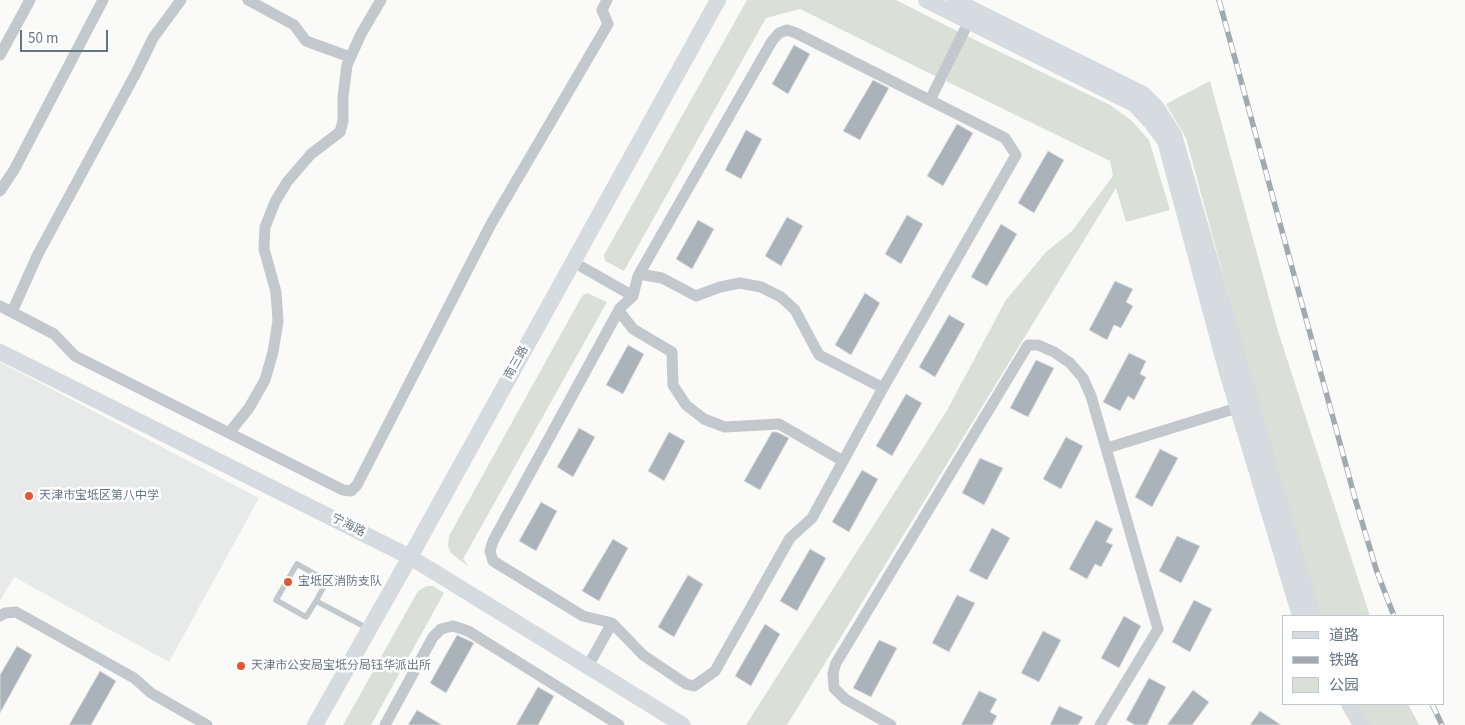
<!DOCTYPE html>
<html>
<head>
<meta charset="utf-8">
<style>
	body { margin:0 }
	#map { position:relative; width:1465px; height:725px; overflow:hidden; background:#fafaf8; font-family:"Source Sans 3","Noto Sans SC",sans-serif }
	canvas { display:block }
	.legend { position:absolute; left:1282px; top:615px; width:162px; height:90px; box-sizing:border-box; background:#fff; border:1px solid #c1c8cd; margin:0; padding:6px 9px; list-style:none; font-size:15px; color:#657683 }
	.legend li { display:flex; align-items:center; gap:10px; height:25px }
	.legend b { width:25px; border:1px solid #c1c8cd }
	.scale { position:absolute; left:20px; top:30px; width:88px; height:22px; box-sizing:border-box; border:2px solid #657683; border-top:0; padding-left:6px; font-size:15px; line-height:18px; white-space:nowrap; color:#657683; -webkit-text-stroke:4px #fff; paint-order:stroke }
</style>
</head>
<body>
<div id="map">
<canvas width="1465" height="725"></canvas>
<ul class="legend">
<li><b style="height:6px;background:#d6dbdf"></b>道路</li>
<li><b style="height:6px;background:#a2aab0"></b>铁路</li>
<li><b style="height:14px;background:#dadfd7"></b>公园</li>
</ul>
<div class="scale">50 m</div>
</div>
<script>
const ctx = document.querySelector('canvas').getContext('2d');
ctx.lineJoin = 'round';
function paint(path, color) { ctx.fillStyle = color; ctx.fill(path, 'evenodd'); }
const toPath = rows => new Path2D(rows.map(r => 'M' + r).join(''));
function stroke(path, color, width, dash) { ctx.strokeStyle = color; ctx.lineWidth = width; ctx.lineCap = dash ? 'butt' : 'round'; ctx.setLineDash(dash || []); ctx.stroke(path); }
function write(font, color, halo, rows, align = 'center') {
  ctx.font = font + ' "Source Sans 3","Noto Sans SC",sans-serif'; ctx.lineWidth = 5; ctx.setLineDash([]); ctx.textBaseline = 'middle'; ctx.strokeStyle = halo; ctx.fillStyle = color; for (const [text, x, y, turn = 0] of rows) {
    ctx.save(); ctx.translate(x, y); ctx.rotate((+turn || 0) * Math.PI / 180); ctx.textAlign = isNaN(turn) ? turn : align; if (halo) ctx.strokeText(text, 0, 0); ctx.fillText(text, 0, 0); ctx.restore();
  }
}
const built = toPath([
	[0,362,259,498,169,662,14,577,0,601]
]);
const green = toPath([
	[747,0,896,0,959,32,937,77,800,9,766,18,624,271,605,261,604,255],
	[967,36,1110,105,1131,120,1149,140,1170,210,1126,222,1116,188,787,725,746,725,946,412,1006,300,1046,252,1072,231,1113,176,1110,161,946,81],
	[1210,81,1278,331,1370,616,1320,616,1266,434,1186,138,1166,104],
	[587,293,607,302,463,559,469,567,451,553,448,546,449,536,582,296],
	[427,586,433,586,444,593,371,725,343,725,418,591],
	[1357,704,1408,704,1419,725,1369,725]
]);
const building = toPath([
	[794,45,810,54,788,94,772,84,794,45],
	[873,80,889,88,860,140,843,131,873,80],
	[957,124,973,133,943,186,927,176,957,124],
	[746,130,762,139,741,179,725,170,746,130],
	[1048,151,1064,160,1034,213,1018,203,1048,151],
	[907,215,923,224,901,264,885,254,907,215],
	[787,217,803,226,781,266,765,256,787,217],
	[698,220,714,229,692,269,676,259,698,220],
	[1001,224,1017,234,987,286,971,277,1001,224],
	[1115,281,1133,289,1126,302,1133,306,1121,328,1114,325,1107,340,1089,330,1115,281],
	[865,293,880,303,851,355,835,345,865,293],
	[949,315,965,324,935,377,919,367,949,315],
	[628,345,644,354,623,394,606,385,628,345],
	[1129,353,1146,361,1140,374,1146,377,1134,400,1128,396,1120,411,1103,402,1129,353],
	[1036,360,1054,368,1028,417,1010,408,1036,360],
	[906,394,922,403,892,456,876,446,906,394],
	[579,428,595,437,573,477,557,467,579,428],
	[669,432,685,441,664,481,648,471,669,432],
	[772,432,777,432,789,438,760,490,744,481,772,432],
	[1066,437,1083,446,1061,489,1043,479,1066,437],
	[1160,449,1178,458,1152,507,1135,497,1160,449],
	[980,458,1003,468,984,505,962,493,980,458],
	[862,470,878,479,849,532,832,522,862,470],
	[541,502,557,511,536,551,519,541,541,502],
	[1096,520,1113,529,1106,542,1113,545,1101,567,1095,564,1087,579,1069,569,1096,520],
	[992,528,1010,538,987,580,969,571,992,528],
	[1177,536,1200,546,1181,583,1159,571,1177,536],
	[613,539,628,548,599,601,582,591,613,539],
	[810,549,826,558,797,611,780,601,810,549],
	[688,575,703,584,674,637,658,627,688,575],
	[957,595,975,603,949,652,932,643,957,595],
	[1194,600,1212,609,1190,652,1172,642,1194,600],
	[1124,616,1141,626,1119,668,1101,658,1124,616],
	[765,624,780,634,751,686,735,676,765,624],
	[1043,631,1061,640,1039,682,1021,673,1043,631],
	[457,635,474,643,446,693,430,683,457,635],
	[879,640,897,648,871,697,853,688,879,640],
	[17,646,32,655,0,713,0,675,17,646],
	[100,671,116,681,91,725,69,725,100,671],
	[1149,678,1166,687,1147,725,1135,725,1126,720,1149,678],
	[538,687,554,696,538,725,516,725,538,687],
	[1193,690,1209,702,1192,725,1167,725,1193,690],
	[979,691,997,699,990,712,997,716,992,725,961,725,979,691],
	[1059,706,1083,717,1078,725,1050,725,1059,706],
	[417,710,442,725,408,725,417,710],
	[1260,711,1281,725,1250,725,1260,711]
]);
const lane = toPath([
	[316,601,306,617,276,600,297,564,327,581,316,601,367,628]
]);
const street = toPath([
	[248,0,294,25,306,41,350,57],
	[787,30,796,33,1005,138,1016,155,883,388,812,518,790,538,715,671,694,686,686,684,643,655,612,623,583,616,493,561,490,551,493,541,620,308,633,296,638,276,772,41,779,33,787,30],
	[0,55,30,0],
	[930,100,969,21],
	[0,191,14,170,103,0],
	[582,267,633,296],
	[639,274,662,278,696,296,720,287,740,283,761,287,781,297,795,310,819,355,883,388],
	[0,306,54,334,75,356,343,490,351,491,357,485,491,224,608,24,602,10,607,0],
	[619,311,633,329,672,352,673,385,686,405,704,419,725,427,779,424,843,461],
	[12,312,38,254,137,71,153,38,181,0],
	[229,433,249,408,265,380,273,352,278,321,276,292,264,249,265,227,275,202,287,182,311,154,340,132,343,121,343,97,347,65,361,34,381,0],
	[1107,448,1237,408],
	[0,616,5,613,16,612,134,678,151,693,207,725],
	[588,666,612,623],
	[385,725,433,637,441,629,453,626,468,631,619,725],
	[891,725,845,699,834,688,833,673,836,663,1028,345,1038,345,1054,352,1070,363,1083,378,1091,396,1158,629,1100,725]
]);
const secondary = toPath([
	[926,0,1134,104,1151,122,1165,141,1226,369,1300,616],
	[954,0,1143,94,1157,108,1174,135,1313,616],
	[0,352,410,557,683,725],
	[1349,704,1361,725],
	[315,725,410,557,718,0]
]);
const rail = toPath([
	[1219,0,1356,502,1377,572,1394,616],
	[1432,704,1442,725]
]);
const markers = [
	[29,496,5,"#e4572e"],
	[288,582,5,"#e4572e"],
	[241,666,5,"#e4572e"]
];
const streetNames = [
	["南三路",517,363,-61],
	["宁海路",348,526,27]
];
const poiNames = [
	["天津市宝坻区第八中学",39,496],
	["宝坻区消防支队",298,582],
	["天津市公安局宝坻分局钰华派出所",251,666]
];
paint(built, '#e8e9e9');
paint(green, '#dadfd7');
paint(building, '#aab3b9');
stroke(building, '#dcdcda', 1);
stroke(lane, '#c3c8cc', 5.5);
stroke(street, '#c3c8cc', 11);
stroke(secondary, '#d6dbdf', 16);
stroke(rail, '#a2aab0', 5.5);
stroke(rail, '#fff', 4, [11]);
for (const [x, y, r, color] of markers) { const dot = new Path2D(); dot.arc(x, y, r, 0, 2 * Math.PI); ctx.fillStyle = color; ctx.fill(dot); stroke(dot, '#fff', 2); }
write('12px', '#657683', '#fff', streetNames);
write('12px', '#657683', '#fff', poiNames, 'left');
</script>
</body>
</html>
